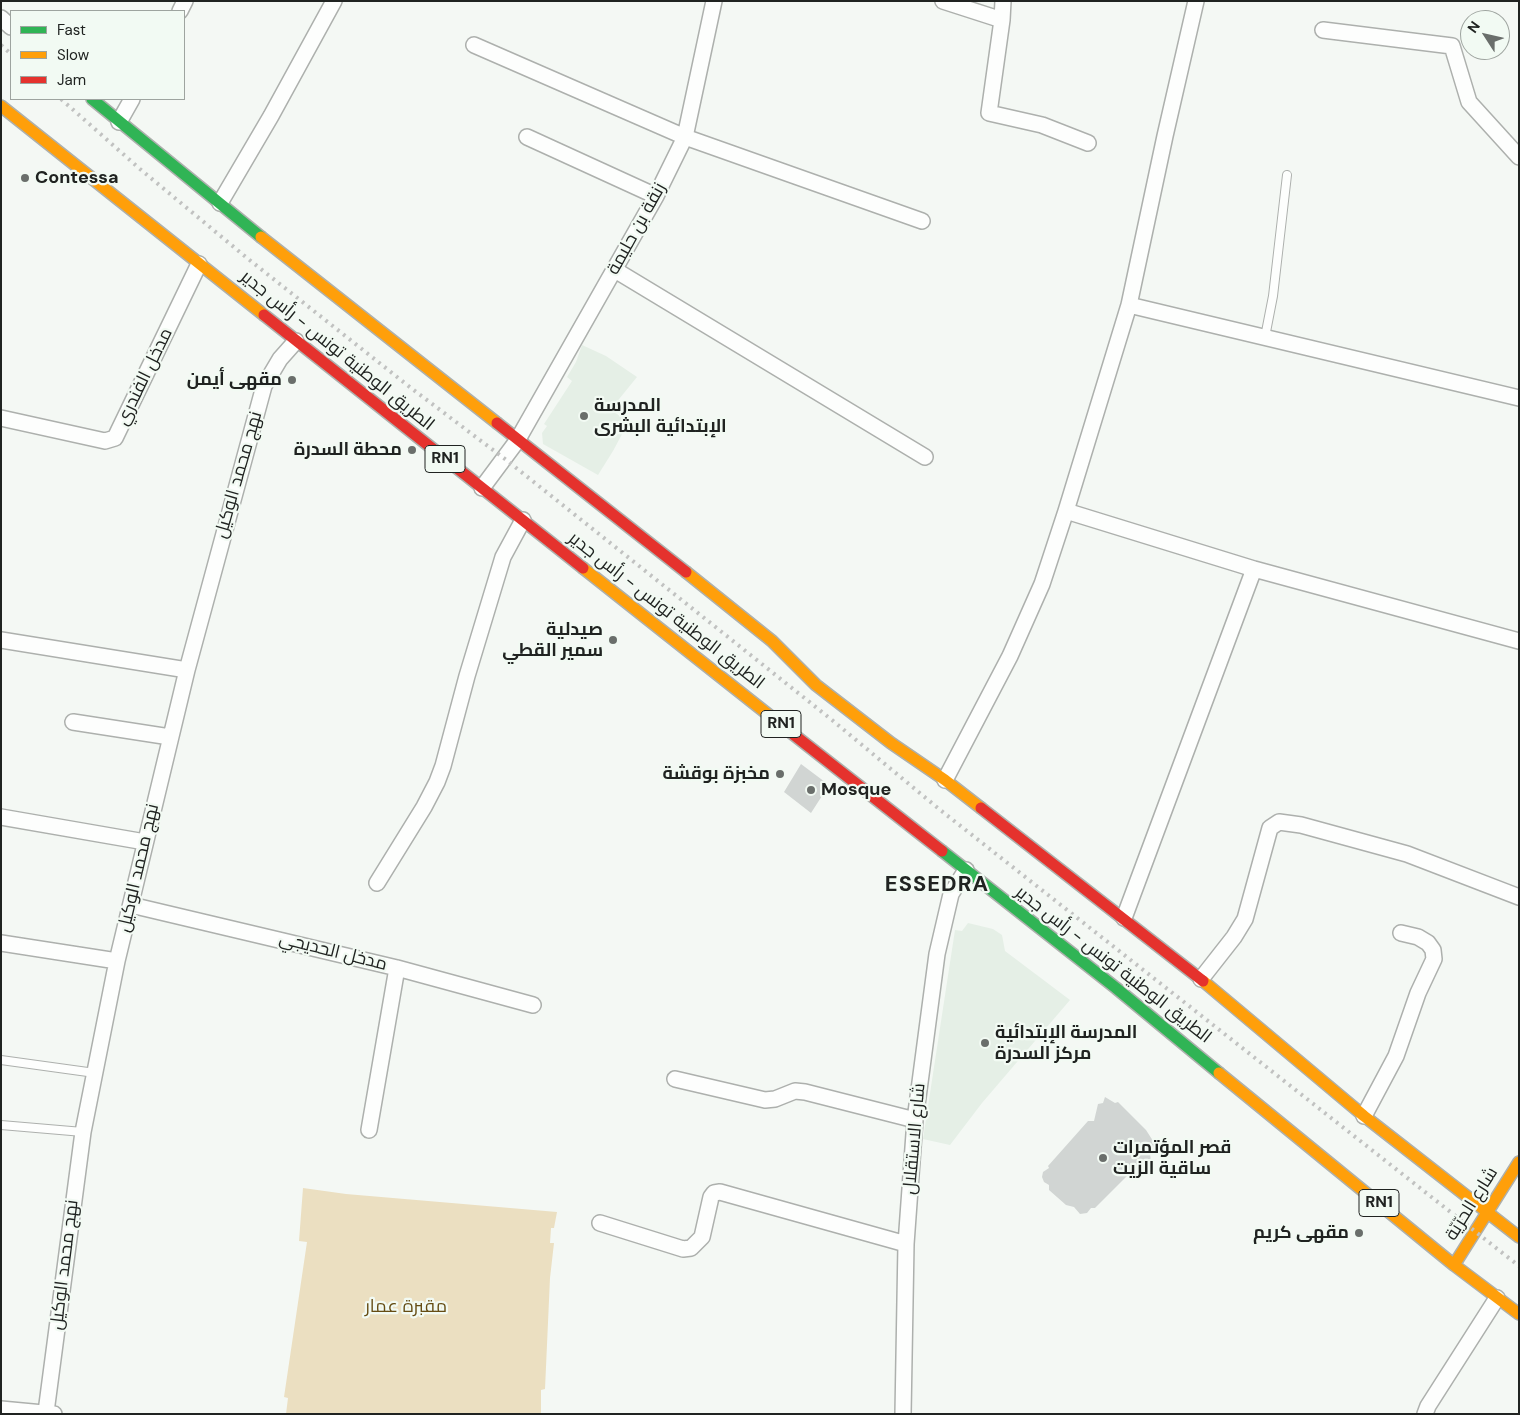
<!DOCTYPE html>
<html>
<head>
<meta charset="utf-8">
<style>
	body { margin:0 }
	#map { position:relative; width:1520px; height:1415px; overflow:hidden; background:#f4f8f4; font-family:"DM Sans",sans-serif }
	canvas { display:block }
	.frame { position:absolute; inset:0; border:2px solid #202321; pointer-events:none }
	.legend { position:absolute; left:10px; top:10px; width:175px; height:90px; box-sizing:border-box; background:#f2faf3; border:1px solid #9ea49f; margin:0; padding:6px 9px; list-style:none; font-size:15px; color:#202321 }
	.legend li { display:flex; align-items:center; gap:10px; height:25px }
	.legend b { width:25px; border:1px solid #9ea49f }
	.north { position:absolute; left:1460px; top:10px; width:50px; height:50px; box-sizing:border-box; background:#f2faf3; border:1px solid #9ea49f; border-radius:50%; rotate:305deg; font-size:14px; font-weight:700; line-height:20px; text-align:center; color:#202321 }
	.north::after { content:''; display:block; margin:auto; width:18px; height:22px; background:#6a6e6b; clip-path:polygon(50% 0,100% 100%,50% 72%,0 100%) }
</style>
</head>
<body>
<div id="map">
<canvas width="1520" height="1415"></canvas>
<div class="frame"></div>
<ul class="legend">
<li><b style="height:6px;background:#30b455"></b>Fast</li>
<li><b style="height:6px;background:#ff9f0a"></b>Slow</li>
<li><b style="height:6px;background:#e5322d"></b>Jam</li>
</ul>
<div class="north">N</div>
</div>
<script>
const ctx = document.querySelector('canvas').getContext('2d');
ctx.lineJoin = 'round';
function paint(path, color) { ctx.fillStyle = color; ctx.fill(path, 'evenodd'); }
const toPath = rows => new Path2D(rows.map(r => 'M' + r).join(''));
function stroke(path, color, width, dash) { ctx.strokeStyle = color; ctx.lineWidth = width; ctx.lineCap = dash ? 'butt' : 'round'; ctx.setLineDash(dash || []); ctx.stroke(path); }
function write(font, color, halo, rows, align = 'center') {
  ctx.font = font + ' "DM Sans",Cairo,sans-serif'; ctx.lineWidth = 4.5; ctx.setLineDash([]); ctx.textBaseline = 'middle'; ctx.strokeStyle = halo; ctx.fillStyle = color; for (const [text, x, y, turn = 0] of rows) {
    ctx.save(); ctx.translate(x, y); ctx.rotate((+turn || 0) * Math.PI / 180); ctx.textAlign = isNaN(turn) ? turn : align; if (halo) ctx.strokeText(text, 0, 0); ctx.fillText(text, 0, 0); ctx.restore();
  }
}
const built = toPath([
	[582,345,606,356,637,377,611,409,628,423,613,451,598,475,543,444,542,433,547,426,544,424,572,381,567,377,576,362],
	[968,923,993,929,1002,935,1005,951,1070,1000,982,1103,950,1145,923,1139,955,930,962,931]
]);
const green = toPath([
	[303,1188,346,1194,557,1212,554,1228,551,1228,550,1243,554,1243,550,1278,545,1389,541,1390,541,1414,286,1414,288,1398,284,1397,307,1242,299,1241]
]);
const building = toPath([
	[801,764,829,785,811,813,784,792],
	[1105,1097,1115,1103,1118,1102,1146,1130,1155,1144,1153,1148,1155,1152,1150,1154,1151,1161,1137,1166,1095,1208,1091,1208,1087,1213,1080,1214,1074,1207,1066,1205,1049,1190,1049,1185,1044,1182,1042,1177,1043,1172,1049,1168,1048,1166,1088,1121,1094,1121,1098,1104,1103,1103]
]);
const lane = toPath([
	[1265,337,1273,296,1287,175],
	[1,1060,95,1073],
	[1,1125,83,1132]
]);
const street = toPath([
	[943,1,1002,20,989,113,1042,125,1088,143],
	[180,11,185,1],
	[1,18,11,27],
	[1002,20,1003,1],
	[1323,30,1452,46,1469,102,1519,157],
	[474,45,685,137,922,221],
	[119,122,132,99],
	[527,137,656,196],
	[220,203,271,116,334,1],
	[615,270,925,457],
	[1129,305,1519,398],
	[1,418,105,441,115,438,199,264],
	[482,488,517,441,656,196,685,137,714,1],
	[1066,511,1254,569,1519,641],
	[1,640,187,670],
	[73,722,170,737],
	[945,780,1010,656,1042,584,1066,511,1129,305,1165,136,1196,1],
	[1,817,145,842],
	[377,883,424,807,437,782,443,766,467,676,503,557,523,520],
	[131,905,397,968,533,1005],
	[1124,918,1254,569],
	[1,943,117,961],
	[1201,979,1234,937,1245,919,1270,828,1279,822,1301,825,1407,854,1519,897],
	[675,1079,765,1100,775,1099,795,1091,805,1092,915,1120],
	[1364,1116,1396,1056,1418,993,1434,959,1433,950,1428,943,1418,937,1401,933],
	[369,1130,397,968],
	[600,1223,683,1249,691,1248,702,1237,711,1197,714,1193,720,1192,906,1244],
	[1,1409,54,1414],
	[46,1412,83,1132,117,961,187,670,264,386,280,359,296,341],
	[903,1414,906,1244,915,1120,937,954,951,894,966,870],
	[1425,1414,1428,1406,1497,1298]
]);
const fast = toPath([
	[92,99,261,237],
	[942,851,1116,988,1219,1073]
]);
const slow = toPath([
	[1,106,264,315],
	[261,237,497,423],
	[583,568,784,727],
	[686,572,772,641,816,685,891,743,945,780,981,808],
	[1203,981,1364,1116,1519,1237],
	[1219,1073,1454,1265,1519,1314],
	[1454,1265,1519,1162]
]);
const jam = toPath([
	[264,315,583,568],
	[497,423,686,572],
	[784,727,942,851],
	[981,808,1203,981]
]);
const rail = toPath([
	[1,45,11,54],
	[61,99,140,169,247,258,411,388,505,459,832,720,939,809,1519,1266]
]);
const markers = [
	[25,178,5,"#6a6e6b"],
	[292,380,5,"#6a6e6b"],
	[584,416,5,"#6a6e6b"],
	[412,450,5,"#6a6e6b"],
	[613,640,5,"#6a6e6b"],
	[780,774,5,"#6a6e6b"],
	[811,790,5,"#6a6e6b"],
	[985,1043,5,"#6a6e6b"],
	[1103,1158,5,"#6a6e6b"],
	[1359,1233,5,"#6a6e6b"]
];
const shields = [
	[445,459,40],
	[781,724,40],
	[1379,1203,40]
];
const shieldNames = [
	["RN1",445,459],
	["RN1",781,724],
	["RN1",1379,1203]
];
const poiNames = [
	["Contessa",35,178],
	["مقهى أيمن",282,380,"right"],
	["المدرسة",594,406],
	["الإبتدائية البشرى",594,427],
	["محطة السدرة",402,450,"right"],
	["صيدلية",603,630,"right"],
	["سمير القطي",603,651,"right"],
	["مخبزة بوقشة",770,774,"right"],
	["Mosque",821,790],
	["المدرسة الإبتدائية",995,1033],
	["مركز السدرة",995,1054],
	["قصر المؤتمرات",1113,1148],
	["ساقية الزيت",1113,1169],
	["مقهى كريم",1349,1233,"right"]
];
const streetNames = [
	["زنقة بن حليمة",637,229,-61],
	["الطريق الوطنية تونس - رأس جدير",337,351,39],
	["مدخل الفندري",145,377,-64],
	["نهج محمد الوكيل",239,475,-74],
	["الطريق الوطنية تونس - رأس جدير",666,611,38],
	["نهج محمد الوكيل",139,868,-77],
	["مدخل الحديجي",333,952,14],
	["الطريق الوطنية تونس - رأس جدير",1113,965,38],
	["شارع الاستقلال",915,1139,-85],
	["شارع الحرّيّة",1472,1204,-58],
	["نهج محمد الوكيل",65,1265,-83]
];
const parkNames = [
	["مقبرة عمار",406,1307]
];
const districtNames = [
	["ESSEDRA",937,885]
];
paint(built, '#e5efe6');
paint(green, '#ebdfc1');
paint(building, '#d1d5d3');
stroke(lane, '#adb0ad', 10);
stroke(street, '#adb0ad', 18);
stroke(fast, '#adb0ad', 14);
stroke(slow, '#adb0ad', 14);
stroke(jam, '#adb0ad', 14);
stroke(lane, '#fdfefd', 8);
stroke(street, '#fdfefd', 15);
stroke(fast, '#30b455', 11);
stroke(slow, '#ff9f0a', 11);
stroke(jam, '#e5322d', 11);
stroke(rail, '#c1c2c1', 4, [2.5, 5]);
for (const [x, y, r, color] of markers) { const dot = new Path2D(); dot.arc(x, y, r, 0, 2 * Math.PI); ctx.fillStyle = color; ctx.fill(dot); stroke(dot, '#f2faf3', 2); }
for (const [x, y, w] of shields) { const box = new Path2D(); box.roundRect(x - w / 2, y - 13.5, w, 27, 4); ctx.fillStyle = '#f2faf3'; ctx.fill(box); stroke(box, '#202321', 1); }
write('bold 16px', '#202321', null, shieldNames);
write('bold 18px', '#202321', '#f2faf3', poiNames, 'left');
write('18px', '#202321', '#f2faf3', streetNames);
write('18px', '#654c13', '#f2faf3', parkNames);
ctx.letterSpacing = '1px';
write('bold 22px', '#202321', '#f2faf3', districtNames);
ctx.letterSpacing = '0px';
</script>
</body>
</html>
